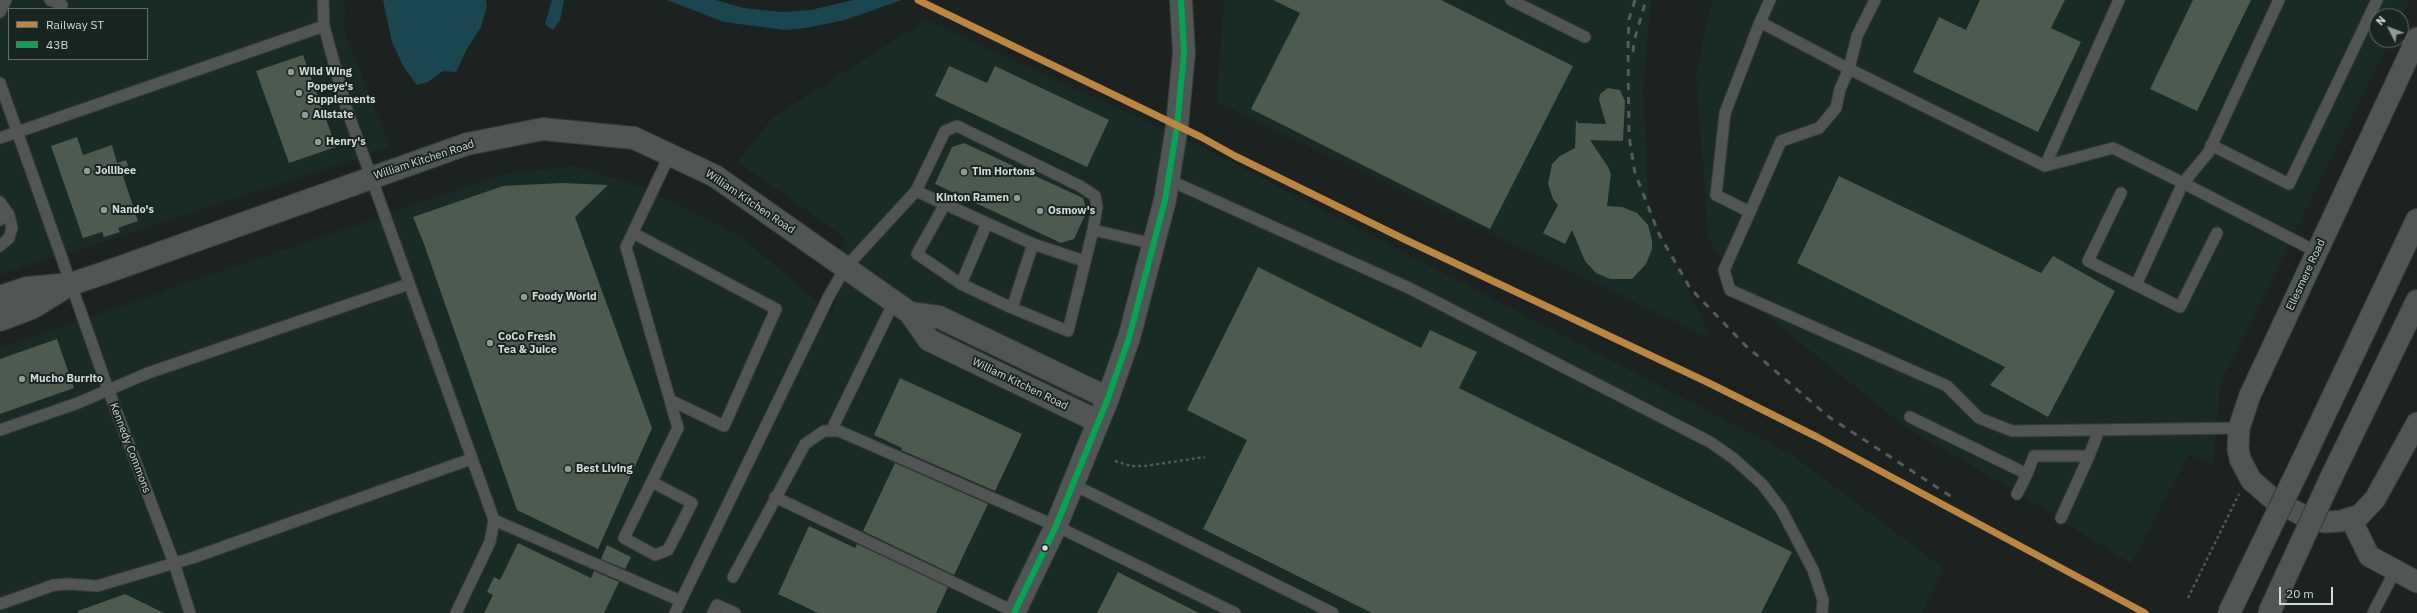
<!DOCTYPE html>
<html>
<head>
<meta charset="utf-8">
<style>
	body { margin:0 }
	#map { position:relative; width:2417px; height:613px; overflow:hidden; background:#1c2220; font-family:"IBM Plex Sans",sans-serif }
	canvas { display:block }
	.legend { position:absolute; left:8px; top:8px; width:140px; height:52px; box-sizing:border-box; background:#192521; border:1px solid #636e6a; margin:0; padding:5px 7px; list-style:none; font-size:12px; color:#d2dbd8 }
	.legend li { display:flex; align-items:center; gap:8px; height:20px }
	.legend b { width:20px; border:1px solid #636e6a }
	.north { position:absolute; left:2369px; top:8px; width:40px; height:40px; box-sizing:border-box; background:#192521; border:1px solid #636e6a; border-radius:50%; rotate:312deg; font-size:11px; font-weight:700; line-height:16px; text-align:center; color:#d2dbd8 }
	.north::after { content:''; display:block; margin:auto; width:14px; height:18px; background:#929a98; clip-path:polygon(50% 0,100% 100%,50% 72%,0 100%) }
	.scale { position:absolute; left:2279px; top:587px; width:54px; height:18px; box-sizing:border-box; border:2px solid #d2dbd8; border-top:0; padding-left:5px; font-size:12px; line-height:14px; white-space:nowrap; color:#d2dbd8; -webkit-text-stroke:3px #192521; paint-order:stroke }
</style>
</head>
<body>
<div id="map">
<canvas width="2417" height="613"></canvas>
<ul class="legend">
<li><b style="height:5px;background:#bc8640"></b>Railway ST</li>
<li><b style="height:5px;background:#00a651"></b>43B</li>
</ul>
<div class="north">N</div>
<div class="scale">20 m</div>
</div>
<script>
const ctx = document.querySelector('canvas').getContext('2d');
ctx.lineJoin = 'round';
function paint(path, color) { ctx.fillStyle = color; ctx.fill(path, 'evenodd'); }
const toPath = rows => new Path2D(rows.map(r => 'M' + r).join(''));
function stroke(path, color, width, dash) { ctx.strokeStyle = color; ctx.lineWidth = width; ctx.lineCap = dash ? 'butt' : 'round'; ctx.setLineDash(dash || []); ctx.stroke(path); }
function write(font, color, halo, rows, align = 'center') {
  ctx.font = font + ' "IBM Plex Sans",sans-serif'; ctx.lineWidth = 4; ctx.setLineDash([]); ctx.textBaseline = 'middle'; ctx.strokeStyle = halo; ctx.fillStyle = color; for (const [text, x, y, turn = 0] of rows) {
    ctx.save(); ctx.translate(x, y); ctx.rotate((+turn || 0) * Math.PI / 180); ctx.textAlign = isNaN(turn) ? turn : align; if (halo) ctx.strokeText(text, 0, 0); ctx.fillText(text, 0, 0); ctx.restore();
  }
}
const built = toPath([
	[0,0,345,0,344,31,390,148,0,275],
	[9,9,147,9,147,59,9,59],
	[1224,0,1651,0,1643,87,1649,209,1712,339,1217,102],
	[1712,0,2410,0,2401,18,2401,16,2377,16,2377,40,2390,40,2220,383,2213,464,2188,455,2131,564,2007,486,1908,429,1747,300,1709,240,1696,75],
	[926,20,1208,150,1792,455,1943,568,1922,613,0,613,0,348,501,175,572,166,646,188,743,238,832,315,844,237,738,162,772,118]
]);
const water = toPath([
	[383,0,486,0,487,6,481,27,467,49,456,72,443,71,428,82,417,85,403,66,392,42],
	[552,0,564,0,560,20,553,30,545,24],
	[667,0,716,0,743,8,783,12,811,10,853,0,902,0,845,20,806,28,785,30,724,22]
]);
const building = toPath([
	[1273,0,1441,0,1573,66,1490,229,1251,109,1300,13],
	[1980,0,2065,0,2051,28,2081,42,2038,132,1913,72,1939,17,1966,30],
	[2193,0,2251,0,2197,111,2150,89],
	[303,55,336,147,289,163,256,71],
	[949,66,987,83,995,66,1109,120,1087,167,935,96],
	[1608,88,1620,90,1625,101,1623,141,1590,140,1608,167,1611,174,1607,206,1622,207,1637,213,1648,225,1652,240,1652,249,1646,264,1632,279,1610,279,1596,273,1585,261,1572,230,1565,244,1543,233,1558,205,1553,199,1548,184,1552,164,1560,156,1575,148,1576,120,1578,123,1606,124,1599,100,1600,94],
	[77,137,83,155,112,145,117,163,126,160,131,173,123,176,138,221,118,228,120,232,104,237,102,232,83,238,51,146],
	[964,143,1083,198,1087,211,1074,239,1061,243,935,184,952,147],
	[1839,176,2041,273,2053,256,2115,291,2048,417,1990,385,2005,367,1797,263],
	[562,183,608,185,575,217,652,428,598,549,517,510,424,244,413,217,503,186],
	[1258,267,1421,348,1430,330,1477,352,1459,388,1792,552,1761,613,1372,613,1203,529,1247,440,1187,410],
	[57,339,74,388,0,414,0,359],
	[900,378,1022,434,995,491,901,450,902,448,874,435],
	[895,463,988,504,954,575,863,531],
	[809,526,855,548,857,544,948,587,936,613,818,613,778,594],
	[518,543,591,578,594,571,619,582,604,613,484,613,493,595,487,592,494,577,500,580],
	[607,545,631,557,625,569,601,559],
	[1118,572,1199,613,1097,613],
	[125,594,164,613,78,613,78,611]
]);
const path = toPath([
	[1115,461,1131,466,1145,466,1205,457],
	[2188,598,2239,494]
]);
const lane = toPath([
	[50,0,62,5],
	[323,0,324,26,346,107,494,520,490,542,456,613],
	[1511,0,1585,37],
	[1875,0,1857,36,1849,69,2045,166,2113,148,2183,183,2136,285,2088,261,2121,193],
	[2279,0,2208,153,2183,183,2317,252],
	[0,12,6,0],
	[1760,22,1770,0],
	[0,83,108,389,174,563,190,613],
	[0,138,324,26],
	[2211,145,2289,184,2377,0],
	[2045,166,2119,0],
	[1169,180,1409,288,1710,442,1733,458,1762,484,1781,509,1813,570,1823,600,1822,613],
	[916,191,945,131,957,126,1080,186,1095,196,1097,207,1093,230,1068,331,1012,308,961,284,917,254,945,204],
	[0,202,9,215,12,228,9,238,0,246],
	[1750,212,1716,195,1725,113,1760,22,1849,69,1840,89,1836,108,1819,128,1781,141,1750,212,1724,270,1730,290,1947,386,1979,418,2012,431,2239,428],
	[0,220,2,205],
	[1093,230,1154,244],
	[633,233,776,309,724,426,670,400],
	[961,284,987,223],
	[2136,285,2180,307,2217,233],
	[1012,308,1033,244],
	[1910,417,2027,474,2017,494],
	[0,430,78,403,148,373,409,284],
	[831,431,894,302],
	[2089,456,2099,430],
	[2027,474,2034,456,2089,456,2061,518],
	[652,482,692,503,668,550,655,555,624,538,678,428,626,247,670,154],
	[1072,484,1333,613],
	[775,497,1015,612],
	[494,520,681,601],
	[733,577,805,444,824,431,839,431,1056,526,1235,613],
	[0,604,54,585,69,584,97,586,192,558,471,459],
	[675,613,829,296,845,268,916,191,1033,244,1084,261],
	[713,613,717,605,735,613],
	[2373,613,2396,569]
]);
const street = toPath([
	[2417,38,2250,395,2239,428,2238,449,2240,459,2251,480,2274,500,2306,517,2324,522,2341,521,2360,515,2375,499,2417,423],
	[2351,519,2369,556,2417,582]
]);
const secondary = toPath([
	[0,297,27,288,71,284,104,273,467,144,543,129,634,138,715,176,910,313,929,340,1097,421],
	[910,313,939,317,1108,398],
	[0,320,32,308,66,287],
	[2300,466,2417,220],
	[2330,480,2417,301],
	[1014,613,1056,526,1108,398,1129,338,1165,200,1177,126,1184,53,1181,0]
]);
const rail = toPath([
	[1635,0,1629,19,1628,50,1629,136,1635,173,1659,234,1690,288,1745,345,1829,417,1955,499],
	[1633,52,1634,41,1646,0]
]);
const secondaryBridge = toPath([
	[2229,613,2300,466],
	[2269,613,2330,480]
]);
const bus1 = toPath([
	[1014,613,1056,526,1108,398,1129,338,1165,200,1177,126,1184,53,1181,0]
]);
const rail1 = toPath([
	[918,0,1201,137,1235,156,1406,240,1709,383,1817,437,2145,613]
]);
const markers = [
	[291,72,4,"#929a98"],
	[299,93,4,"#929a98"],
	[305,115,4,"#929a98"],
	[318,142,4,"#929a98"],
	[87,171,4,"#929a98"],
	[964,172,4,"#929a98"],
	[1017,198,4,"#929a98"],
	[104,210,4,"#929a98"],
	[1040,211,4,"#929a98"],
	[524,297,4,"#929a98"],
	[490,343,4,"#929a98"],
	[22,379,4,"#929a98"],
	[568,469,4,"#929a98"],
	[1045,548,3.5,"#d2dbd8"]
];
const poiNames = [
	["Wild Wing",299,72],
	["Popeye's",307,87],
	["Supplements",307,100],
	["Allstate",313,115],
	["Henry's",326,142],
	["Jollibee",95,171],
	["Tim Hortons",972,172],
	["Kinton Ramen",1009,198,"right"],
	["Nando's",112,210],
	["Osmow's",1048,211],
	["Foody World",532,297],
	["CoCo Fresh",498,337],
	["Tea & Juice",498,350],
	["Mucho Burrito",30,379],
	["Best Living",576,469]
];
const streetNames = [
	["William Kitchen Road",424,160,-18],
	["William Kitchen Road",750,202,34],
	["Ellesmere Road",2306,275,-65],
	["William Kitchen Road",1020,384,26],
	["Kennedy Commons",130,448,69]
];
paint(built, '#192b25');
paint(water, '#1a474f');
paint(building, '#4c5a50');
stroke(lane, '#373d3b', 13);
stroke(street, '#373d3b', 23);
stroke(secondary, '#373d3b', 24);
stroke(path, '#525856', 2.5, [3, 3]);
stroke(lane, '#515554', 11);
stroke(street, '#515554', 21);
stroke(secondary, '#515554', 22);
stroke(rail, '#575b5a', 3, [7, 7]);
stroke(secondaryBridge, '#373d3b', 24, []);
stroke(secondaryBridge, '#515554', 22);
stroke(bus1, '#00a651', 6);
stroke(rail1, '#bc8640', 7);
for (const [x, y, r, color] of markers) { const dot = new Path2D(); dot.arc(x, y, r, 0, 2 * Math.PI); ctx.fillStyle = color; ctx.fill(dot); stroke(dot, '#192521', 1.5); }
write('bold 11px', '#d2dbd8', '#192521', poiNames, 'left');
write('11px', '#d2dbd8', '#192521', streetNames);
</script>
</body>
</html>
